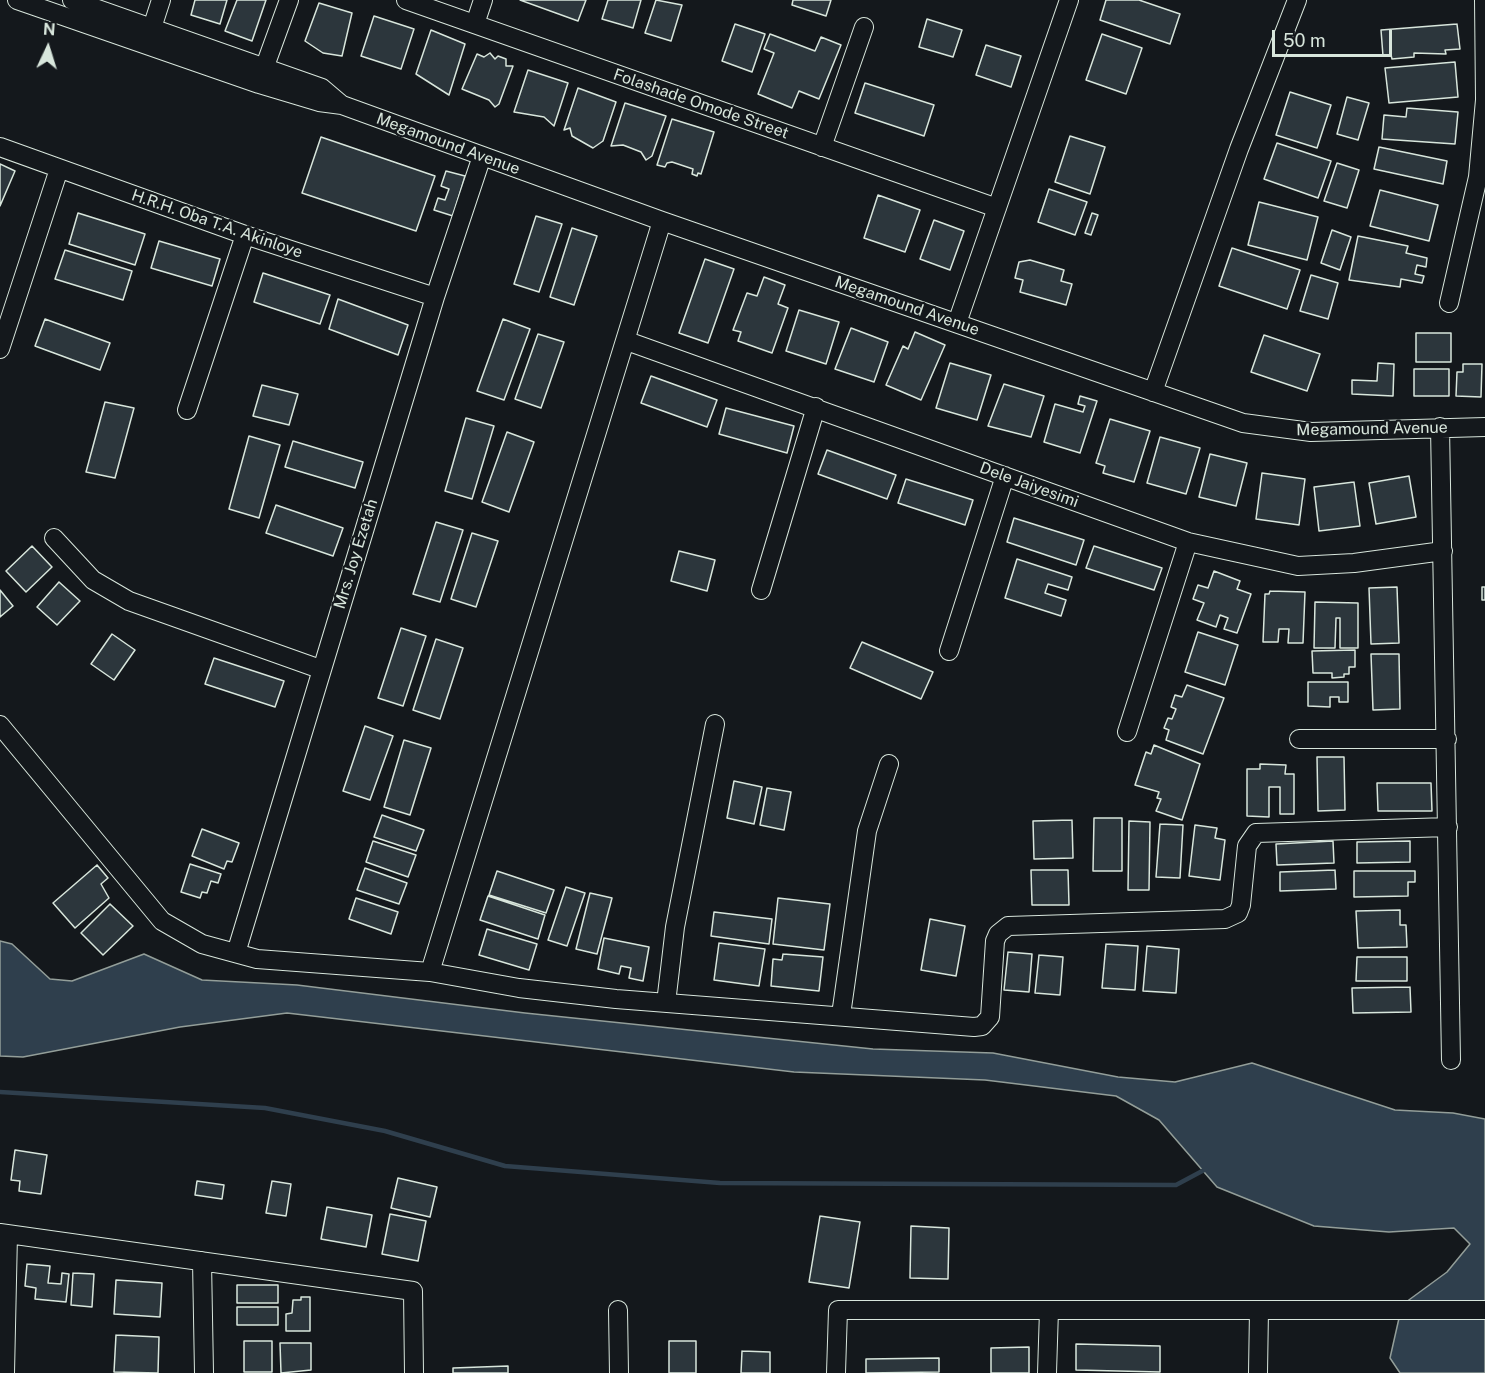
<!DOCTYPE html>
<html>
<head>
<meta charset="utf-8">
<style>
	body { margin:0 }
	#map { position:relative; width:1485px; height:1373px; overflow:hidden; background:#14181c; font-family:"Public Sans",sans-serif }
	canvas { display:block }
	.north { position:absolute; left:18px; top:18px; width:60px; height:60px; -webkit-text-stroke:4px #14181c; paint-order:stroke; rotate:4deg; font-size:16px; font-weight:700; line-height:24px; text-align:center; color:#d8e6dc }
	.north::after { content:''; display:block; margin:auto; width:21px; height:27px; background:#d8e6dc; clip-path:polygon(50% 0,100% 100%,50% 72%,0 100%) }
	.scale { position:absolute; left:1272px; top:30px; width:120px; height:27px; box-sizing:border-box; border:3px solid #d8e6dc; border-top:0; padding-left:8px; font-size:18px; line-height:21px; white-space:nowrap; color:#d8e6dc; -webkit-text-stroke:4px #14181c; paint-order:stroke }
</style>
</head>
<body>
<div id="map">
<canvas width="1485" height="1373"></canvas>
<div class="north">N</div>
<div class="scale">50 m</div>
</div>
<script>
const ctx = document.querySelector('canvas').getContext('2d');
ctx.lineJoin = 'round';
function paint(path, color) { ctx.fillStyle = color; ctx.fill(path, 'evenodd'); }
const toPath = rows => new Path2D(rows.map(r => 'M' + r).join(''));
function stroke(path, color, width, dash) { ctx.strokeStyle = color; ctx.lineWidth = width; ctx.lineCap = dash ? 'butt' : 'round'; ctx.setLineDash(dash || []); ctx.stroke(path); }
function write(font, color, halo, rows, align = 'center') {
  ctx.font = font + ' "Public Sans",sans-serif'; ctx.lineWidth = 4.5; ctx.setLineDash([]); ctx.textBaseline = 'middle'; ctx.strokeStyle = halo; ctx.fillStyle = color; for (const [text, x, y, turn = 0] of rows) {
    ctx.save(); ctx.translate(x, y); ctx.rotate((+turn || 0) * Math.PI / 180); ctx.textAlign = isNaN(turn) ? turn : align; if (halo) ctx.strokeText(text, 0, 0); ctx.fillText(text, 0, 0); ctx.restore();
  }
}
const water = toPath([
	[0,941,12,944,50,979,72,981,144,954,202,980,297,985,525,1013,873,1049,993,1053,1118,1077,1175,1082,1252,1063,1395,1110,1453,1113,1485,1119,1485,1373,1400,1373,1390,1358,1402,1305,1447,1272,1470,1244,1454,1228,1389,1232,1314,1226,1217,1187,1159,1120,1116,1096,985,1080,794,1072,287,1013,180,1027,23,1057,0,1056,0,941]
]);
const stream = toPath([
	[0,1092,265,1108,385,1131,505,1166,720,1183,1176,1185,1206,1169]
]);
const building = toPath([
	[195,0,227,0,220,24,191,15,195,0],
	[237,0,266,0,252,41,225,31,237,0],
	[520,0,586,0,578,21,520,0],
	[608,0,641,0,633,28,602,19,608,0],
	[656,0,682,5,671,41,645,33,656,0],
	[793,0,831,0,826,16,792,5,793,0],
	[1106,0,1139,0,1180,14,1170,44,1100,20,1106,0],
	[319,3,352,13,342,56,323,53,305,41,319,3],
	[374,16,414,29,401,69,361,56,374,16],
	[927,19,962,30,953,57,919,47,927,19],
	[735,24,765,34,752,72,722,61,735,24],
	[1457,24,1460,49,1445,50,1446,54,1414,53,1414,57,1392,59,1391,55,1383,56,1381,30,1457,24],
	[431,30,465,44,449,95,416,74,431,30],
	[770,34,815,51,821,37,841,45,819,99,799,91,792,108,758,94,774,53,764,49,770,34],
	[1102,34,1142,48,1126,94,1086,80,1102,34],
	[986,45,1021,56,1011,87,976,75,986,45],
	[490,53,495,59,498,56,506,59,506,66,513,66,499,104,495,107,489,100,462,89,477,54,484,57,490,53],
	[1455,62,1458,97,1389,103,1385,68,1455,62],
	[528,70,568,83,554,126,544,117,514,112,528,70],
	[865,83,934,105,924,136,855,113,865,83],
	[578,88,616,102,603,141,593,148,572,136,570,128,564,130,578,88],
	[1290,92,1331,105,1317,148,1276,135,1290,92],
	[1347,97,1369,103,1358,140,1337,134,1347,97],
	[625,103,666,116,652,156,646,160,641,152,623,145,611,146,625,103],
	[1407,108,1458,112,1455,144,1382,139,1384,115,1406,117,1407,108],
	[672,119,714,132,701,174,698,173,697,176,692,174,693,169,672,162,667,163,665,167,657,165,672,119],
	[1070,136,1105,147,1090,194,1055,182,1070,136],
	[321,137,435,176,416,231,302,193,321,137],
	[1277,143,1331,161,1318,198,1264,179,1277,143],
	[1379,147,1447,161,1443,184,1374,169,1379,147],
	[1337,163,1359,170,1347,208,1324,201,1337,163],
	[0,164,15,171,0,206,0,164],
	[446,171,465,176,453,216,434,210,438,198,445,200,449,189,441,186,446,171],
	[1049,189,1087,202,1075,235,1038,222,1049,189],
	[1380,190,1438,205,1429,241,1370,226,1380,190],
	[878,195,920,210,905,252,864,238,878,195],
	[1259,202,1318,217,1307,260,1248,245,1259,202],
	[78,213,145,234,135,265,69,244,78,213],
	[1092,213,1098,215,1091,235,1085,233,1092,213],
	[536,216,562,224,539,292,514,284,536,216],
	[934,220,964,231,950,270,920,259,934,220],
	[572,228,597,236,574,305,550,297,572,228],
	[1332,230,1351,237,1340,270,1321,263,1332,230],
	[1358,236,1408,246,1406,253,1427,258,1426,267,1417,265,1415,274,1424,276,1422,283,1401,279,1400,287,1349,280,1358,236],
	[159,241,220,259,212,286,151,268,159,241],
	[1232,248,1300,270,1287,309,1219,286,1232,248],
	[65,250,132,271,123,300,55,279,65,250],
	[705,259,734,269,708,343,679,333,705,259],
	[1030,260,1064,270,1061,281,1072,284,1066,305,1020,292,1023,280,1015,278,1019,262,1030,260],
	[263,273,330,295,320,324,254,302,263,273],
	[1311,275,1338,283,1328,319,1300,311,1311,275],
	[764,277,785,285,778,304,788,308,772,353,738,341,741,332,733,330,747,293,757,296,764,277],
	[338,299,408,325,398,355,329,329,338,299],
	[799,310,839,322,826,364,786,351,799,310],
	[45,319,110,343,100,370,35,346,45,319],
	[503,319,530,329,504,400,477,391,503,319],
	[851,328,888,342,874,382,835,369,851,328],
	[915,332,945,345,921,400,886,385,903,346,908,349,915,332],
	[1416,333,1451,333,1451,362,1416,362,1416,333],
	[538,334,564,342,541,408,515,399,538,334],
	[1264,335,1320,354,1307,391,1251,372,1264,335],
	[950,363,991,375,977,420,936,408,950,363],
	[1378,363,1394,364,1393,396,1352,394,1352,380,1377,381,1378,363],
	[1463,364,1482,364,1481,397,1456,396,1457,372,1463,372,1463,364],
	[1414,369,1449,369,1449,396,1414,396,1414,369],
	[651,376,717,400,707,427,641,403,651,376],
	[1004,384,1044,396,1031,437,988,426,1004,384],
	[262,385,298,394,289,425,253,416,262,385],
	[1080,396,1097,401,1080,453,1044,442,1055,404,1083,412,1085,406,1078,404,1080,396],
	[105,402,134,408,115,478,86,472,105,402],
	[726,408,794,426,787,453,719,434,726,408],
	[466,418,494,426,472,499,445,491,466,418],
	[1110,419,1150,431,1134,482,1103,473,1105,466,1096,463,1110,419],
	[507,432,534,442,509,512,482,502,507,432],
	[249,436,280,445,259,518,229,509,249,436],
	[1160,437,1200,448,1186,494,1147,483,1160,437],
	[293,441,363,462,355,488,285,467,293,441],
	[827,450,896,475,887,499,818,474,827,450],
	[1210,454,1247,463,1236,506,1199,497,1210,454],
	[1262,473,1305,479,1299,525,1256,519,1262,473],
	[1409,476,1416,517,1376,524,1369,483,1409,476],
	[906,479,973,500,965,525,898,503,906,479],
	[1354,482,1360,526,1319,531,1314,487,1354,482],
	[276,505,343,528,333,556,266,533,276,505],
	[1014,518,1084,540,1076,565,1007,542,1014,518],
	[436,522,463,530,440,602,413,594,436,522],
	[472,533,498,541,476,607,451,599,472,533],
	[32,546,52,567,26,592,6,571,32,546],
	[1094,546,1162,568,1154,590,1086,568,1094,546],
	[679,551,715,560,707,591,671,581,679,551],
	[1017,559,1072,577,1068,590,1048,584,1045,593,1066,600,1061,616,1005,598,1017,559],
	[1214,571,1240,581,1237,589,1251,594,1237,633,1224,629,1228,618,1220,615,1216,627,1197,620,1204,603,1193,599,1198,585,1208,588,1214,571],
	[59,582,80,601,57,625,37,607,59,582],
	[1397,587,1399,643,1371,644,1369,588,1397,587],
	[1482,587,1485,587,1485,600,1482,600,1482,587],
	[0,590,13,606,0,617,0,590],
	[1270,591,1305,592,1303,643,1288,643,1289,629,1279,629,1278,642,1263,642,1265,594,1269,594,1270,591],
	[1315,602,1358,603,1358,648,1340,648,1340,618,1336,618,1335,648,1314,648,1315,602],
	[401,628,426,636,403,706,378,698,401,628],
	[1198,632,1238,645,1225,685,1185,672,1198,632],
	[112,634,135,650,114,680,91,664,112,634],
	[436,639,463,648,440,719,413,710,436,639],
	[862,642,933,672,921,699,850,668,862,642],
	[1355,650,1355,667,1349,667,1349,674,1344,674,1344,677,1332,678,1332,673,1313,673,1312,651,1355,650],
	[1371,654,1399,654,1400,709,1373,710,1371,654],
	[214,658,284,681,275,707,205,684,214,658],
	[1308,682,1348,682,1348,702,1339,702,1339,697,1330,697,1330,707,1308,706,1308,682],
	[1187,685,1224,698,1203,754,1166,740,1169,730,1164,728,1168,718,1172,719,1176,709,1171,707,1175,695,1182,697,1187,685],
	[365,726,393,736,370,800,343,791,365,726],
	[404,740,431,748,410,815,384,807,404,740],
	[1154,745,1200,764,1182,820,1156,811,1161,799,1157,798,1159,792,1135,785,1146,752,1151,754,1154,745],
	[1317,757,1344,757,1345,810,1318,811,1317,757],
	[1260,764,1286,765,1285,774,1294,774,1294,814,1280,814,1280,787,1269,787,1269,817,1247,816,1247,769,1260,769,1260,764],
	[734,781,762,787,754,824,727,818,734,781],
	[1377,783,1431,783,1432,811,1378,811,1377,783],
	[767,788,791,792,784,830,760,825,767,788],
	[382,815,424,830,416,851,374,837,382,815],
	[1094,818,1122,818,1122,871,1093,871,1094,818],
	[1072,820,1073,858,1034,859,1033,821,1072,820],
	[1129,821,1150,822,1149,890,1128,890,1129,821],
	[1160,824,1183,825,1180,878,1156,877,1160,824],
	[1195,825,1217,828,1215,838,1225,840,1220,880,1189,876,1195,825],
	[202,829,239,843,232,862,227,861,224,869,192,856,202,829],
	[373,841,416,855,408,877,366,862,373,841],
	[1333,841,1334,863,1277,865,1276,844,1333,841],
	[1410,841,1410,862,1357,863,1357,842,1410,841],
	[190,864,221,874,218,883,211,881,207,893,202,892,200,898,181,892,190,864],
	[97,865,108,878,101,884,109,898,75,928,53,903,97,865],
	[365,868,407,883,399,904,357,890,365,868],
	[1031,870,1068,870,1069,905,1032,905,1031,870],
	[1335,870,1336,889,1280,891,1280,872,1335,870],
	[497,871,554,890,546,913,489,895,497,871],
	[1354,871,1415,871,1415,882,1408,882,1408,896,1354,897,1354,871],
	[566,887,585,893,567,946,548,940,566,887],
	[590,893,612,898,597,954,576,949,590,893],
	[488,896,545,915,538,939,480,920,488,896],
	[356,898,398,912,391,934,349,919,356,898],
	[778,898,830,904,824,950,773,944,778,898],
	[110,904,133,926,103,955,81,933,110,904],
	[1400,910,1400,925,1406,925,1407,947,1358,948,1356,911,1400,910],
	[714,912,772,919,769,944,711,936,714,912],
	[930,919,965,926,956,976,921,970,930,919],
	[487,929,537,944,529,970,479,955,487,929],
	[604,938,649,947,643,981,629,978,631,968,621,966,619,974,598,969,604,938],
	[719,943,765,949,759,986,714,980,719,943],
	[1106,944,1138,946,1135,990,1102,988,1106,944],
	[1147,946,1179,949,1176,993,1143,991,1147,946],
	[1008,952,1032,954,1029,992,1004,990,1008,952],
	[783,954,823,957,819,991,771,986,773,959,782,960,783,954],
	[1039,955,1063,957,1060,995,1035,993,1039,955],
	[1357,957,1407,957,1407,981,1356,981,1357,957],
	[1410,987,1411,1012,1353,1013,1352,988,1410,987],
	[15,1150,47,1155,41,1194,19,1191,20,1181,11,1180,15,1150],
	[398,1178,437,1187,430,1217,391,1208,398,1178],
	[197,1181,224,1185,222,1199,195,1195,197,1181],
	[272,1181,291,1184,286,1216,266,1213,272,1181],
	[327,1207,372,1215,366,1247,321,1239,327,1207],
	[390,1214,426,1221,418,1261,382,1254,390,1214],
	[820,1216,860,1222,849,1288,809,1282,820,1216],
	[911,1226,949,1228,948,1279,910,1278,911,1226],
	[27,1264,50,1266,48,1283,61,1284,62,1273,69,1274,66,1302,35,1299,36,1288,25,1286,27,1264],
	[73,1273,94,1274,92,1307,71,1305,73,1273],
	[116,1280,162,1283,160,1317,114,1314,116,1280],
	[237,1285,278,1285,278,1303,237,1303,237,1285],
	[301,1297,310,1297,310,1331,286,1331,286,1314,292,1313,293,1300,301,1300,301,1297],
	[237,1307,278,1307,278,1325,237,1325,237,1307],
	[116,1335,159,1337,158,1373,114,1372,116,1335],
	[244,1341,272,1341,272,1372,244,1372,244,1341],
	[669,1341,696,1341,696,1373,669,1373,669,1341],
	[280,1343,311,1343,311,1370,281,1373,280,1343],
	[1076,1344,1160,1346,1160,1372,1076,1370,1076,1344],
	[1029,1347,1029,1373,991,1373,991,1348,1029,1347],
	[742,1351,770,1352,770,1373,741,1373,742,1351],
	[939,1358,939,1372,866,1373,866,1359,939,1358],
	[508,1366,508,1373,453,1373,453,1368,508,1366]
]);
const minor = toPath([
	[17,0,259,84,319,102,342,105,662,221,1243,423,1311,432,1485,427],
	[72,0,322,88,342,105],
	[406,0,997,208],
	[475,24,483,0],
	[152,28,161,0],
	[261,77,289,0],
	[0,147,245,235,435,297],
	[822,147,864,27],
	[1449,303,1478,177,1485,100,1484,0],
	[957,323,1069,0],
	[627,341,1188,542,1298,566,1354,563,1443,551],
	[0,349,59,169],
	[1153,392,1239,149,1297,0],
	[187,410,245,235],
	[1440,427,1451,1060],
	[54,538,93,580,129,601,320,669],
	[761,590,816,407],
	[949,651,1005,476],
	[0,725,162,921,202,944,257,959,430,972,519,988,616,999,974,1027,982,1026,990,1017,995,941,998,934,1008,926,1225,919,1238,913,1241,905,1247,846,1256,833,1448,827],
	[1127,732,1188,542],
	[1299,739,1447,739],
	[236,953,435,297,482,156],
	[430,972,662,221],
	[666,1003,675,927,715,724],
	[841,1015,867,831,889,764],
	[0,1233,413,1291,414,1373],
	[202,1261,204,1373],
	[618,1310,619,1373],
	[5,1373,8,1234],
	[836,1373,838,1310,1485,1310],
	[1047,1373,1049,1310],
	[1258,1373,1259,1310]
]);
const streetNames = [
	["Folashade Omode Street",701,104,19],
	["Megamound Avenue",448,144,20],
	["H.R.H. Oba T.A. Akinloye",217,224,19],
	["Megamound Avenue",907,306,19],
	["Megamound Avenue",1372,429,-1],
	["Dele Jaiyesimi",1029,485,20],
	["Mrs. Joy Ezetah",356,554,-73]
];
paint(water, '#2f3f4d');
stroke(water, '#939e99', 1.5);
stroke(stream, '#2f3f4d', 4.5);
paint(building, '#2c363c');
stroke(building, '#d8e6dc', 1.5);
stroke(minor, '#d8e6dc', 20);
stroke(minor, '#14181c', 18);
write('16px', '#d8e6dc', '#14181c', streetNames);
</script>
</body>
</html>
